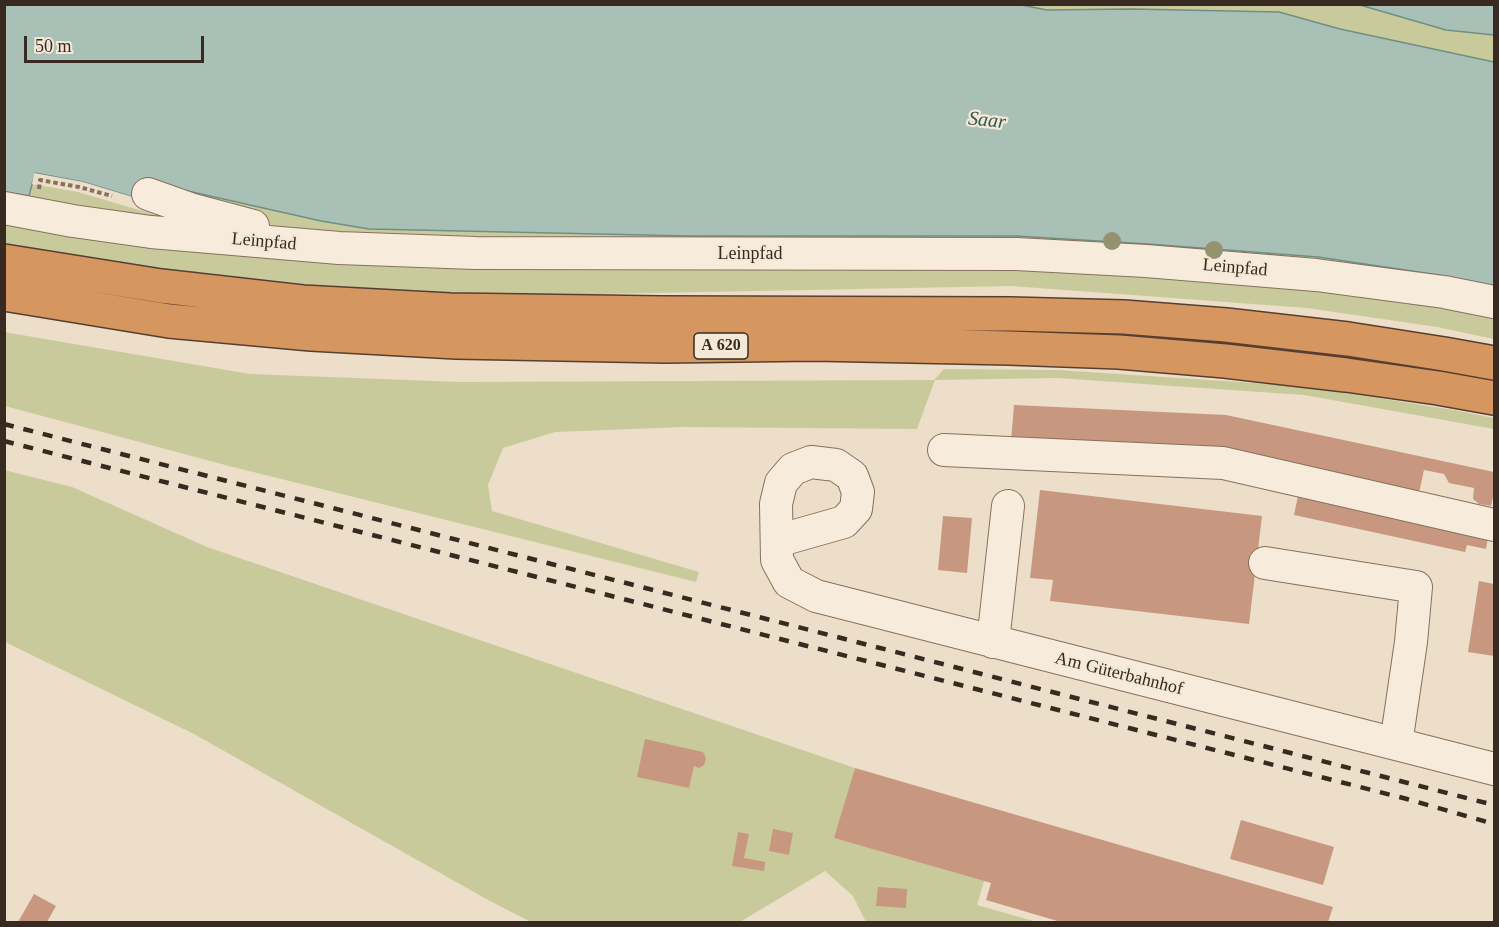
<!DOCTYPE html>
<html>
<head>
<meta charset="utf-8">
<style>
	body { margin:0 }
	#map { position:relative; width:1499px; height:927px; overflow:hidden; background:#ecdec8; font-family:"Times New Roman",serif }
	canvas { display:block }
	.frame { position:absolute; inset:0; border:6px solid #382a21; pointer-events:none }
	.scale { position:absolute; left:24px; top:36px; width:180px; height:27px; box-sizing:border-box; border:3px solid #382a21; border-top:0; padding-left:8px; font-size:18px; line-height:21px; white-space:nowrap; color:#382a21; -webkit-text-stroke:4px #f4e9d7; paint-order:stroke }
</style>
</head>
<body>
<div id="map">
<canvas width="1499" height="927"></canvas>
<div class="frame"></div>
<div class="scale">50 m</div>
</div>
<script>
const ctx = document.querySelector('canvas').getContext('2d');
ctx.lineJoin = 'round';
function paint(path, color) { ctx.fillStyle = color; ctx.fill(path, 'evenodd'); }
const toPath = rows => new Path2D(rows.map(r => 'M' + r).join(''));
function stroke(path, color, width, dash) { ctx.strokeStyle = color; ctx.lineWidth = width; ctx.lineCap = dash ? 'butt' : 'round'; ctx.setLineDash(dash || []); ctx.stroke(path); }
function write(font, color, halo, rows, align = 'center') {
  ctx.font = font + ' "Times New Roman",serif'; ctx.lineWidth = 4.5; ctx.setLineDash([]); ctx.textBaseline = 'middle'; ctx.strokeStyle = halo; ctx.fillStyle = color; for (const [text, x, y, turn = 0] of rows) {
    ctx.save(); ctx.translate(x, y); ctx.rotate((+turn || 0) * Math.PI / 180); ctx.textAlign = isNaN(turn) ? turn : align; if (halo) ctx.strokeText(text, 0, 0); ctx.fillText(text, 0, 0); ctx.restore();
  }
}
const green = toPath([
	[1016,5,1494,5,1494,62,1340,29,1279,12,1047,10],
	[32,184,78,192,190,225,170,187,689,236,1016,236,1148,244,1318,257,1445,276,1494,286,1494,339,1437,327,1307,308,1011,286,448,297,179,282,5,248,4,192,29,196],
	[4,332,250,374,460,382,934,380,944,369,1057,370,1301,386,1454,410,1494,418,1494,429,1304,395,1057,378,935,380,917,429,683,427,555,432,503,448,488,485,492,511,699,572,696,582,229,466,5,406],
	[4,470,72,487,207,547,855,768,835,838,984,881,977,905,1037,922,866,922,853,896,825,871,740,922,531,922,488,900,194,734,5,642]
]);
const water = toPath([
	[1016,4,1047,10,1131,9,1279,12,1340,29,1494,62,1494,286,1445,276,1318,257,1148,244,1016,236,689,236,369,229,321,221,170,187,146,201,83,182,35,173,29,196,5,192,4,5,1016,4],
	[1360,5,1494,5,1494,35,1446,30,1360,5]
]);
const pier = toPath([
	[34,173,83,182,146,201,145,204,82,185,36,176,35,185,32,184]
]);
const building = toPath([
	[1014,405,1226,415,1494,472,1494,492,1491,506,1479,504,1473,499,1474,488,1449,483,1444,474,1424,470,1419,493,1011,442],
	[1040,490,1262,516,1249,624,1050,601,1053,580,1030,578],
	[1299,491,1489,532,1486,549,1467,545,1465,552,1294,515],
	[943,516,972,518,967,573,938,570],
	[1479,581,1494,584,1494,656,1468,652],
	[645,739,703,752,706,758,704,765,699,768,694,766,689,788,637,777],
	[855,768,1333,907,1328,922,1061,922,986,900,991,883,834,838],
	[1241,820,1334,847,1323,885,1230,859],
	[773,829,793,833,789,855,769,851],
	[738,832,749,834,744,858,765,862,764,871,732,866],
	[878,887,907,889,906,908,876,906],
	[34,894,56,906,47,922,18,922]
]);
const path = toPath([
	[39,189,40,180,79,187,112,196]
]);
const minor = toPath([
	[148,194,193,210,253,226],
	[4,208,73,221,151,232,339,248,475,253,1016,254,1146,261,1316,275,1444,292,1494,302],
	[944,450,1223,463,1494,525],
	[777,541,844,522,856,509,858,492,852,476,836,465,811,462,793,469,781,483,776,504,777,560,789,582,816,596,1494,769],
	[1265,563,1416,587,1411,642,1396,744],
	[993,642,1008,506]
]);
const highway = toPath([
	[4,261,161,286,302,302,450,310,662,313,1011,314,1124,317,1226,325,1348,339,1444,354,1494,363],
	[4,294,169,321,311,334,456,342,665,346,814,344,1009,348,1119,352,1225,361,1346,375,1438,388,1494,398]
]);
const rail = toPath([
	[4,424,1494,805],
	[4,441,1407,799,1494,824]
]);
const trees = [
	[1112,241],
	[1214,250]
];
const shields = [
	[721,346,54]
];
const shieldNames = [
	["A 620",721,346]
];
const streetNames = [
	["Leinpfad",264,242,5],
	["Leinpfad",750,254],
	["Leinpfad",1235,268,5],
	["Am Güterbahnhof",1119,674,14]
];
const waterNames = [
	["Saar",987,121,6]
];
paint(green, '#c9ca9c');
paint(water, '#a9c0b7');
stroke(water, '#6f8f84', 1.5);
paint(pier, '#ecdec8');
paint(building, '#c89780');
stroke(minor, '#87705e', 34);
stroke(highway, '#563f32', 36);
stroke(path, '#87705e', 4, [4.5, 3]);
stroke(minor, '#f7ecdb', 32);
stroke(highway, '#d6965f', 33);
stroke(rail, '#382a21', 4.5, [10, 10]);
ctx.fillStyle = '#959270';
for (const [x, y] of trees) { ctx.beginPath(); ctx.arc(x, y, 9, 0, 2 * Math.PI); ctx.fill(); }
for (const [x, y, w] of shields) { const box = new Path2D(); box.roundRect(x - w / 2, y - 13, w, 26, 4.5); ctx.fillStyle = '#f4e9d7'; ctx.fill(box); stroke(box, '#382a21', 1.5); }
write('bold 16px', '#382a21', null, shieldNames);
write('18px', '#382a21', '#f4e9d7', streetNames);
write('italic 20px', '#315751', '#f4e9d7', waterNames);
</script>
</body>
</html>
